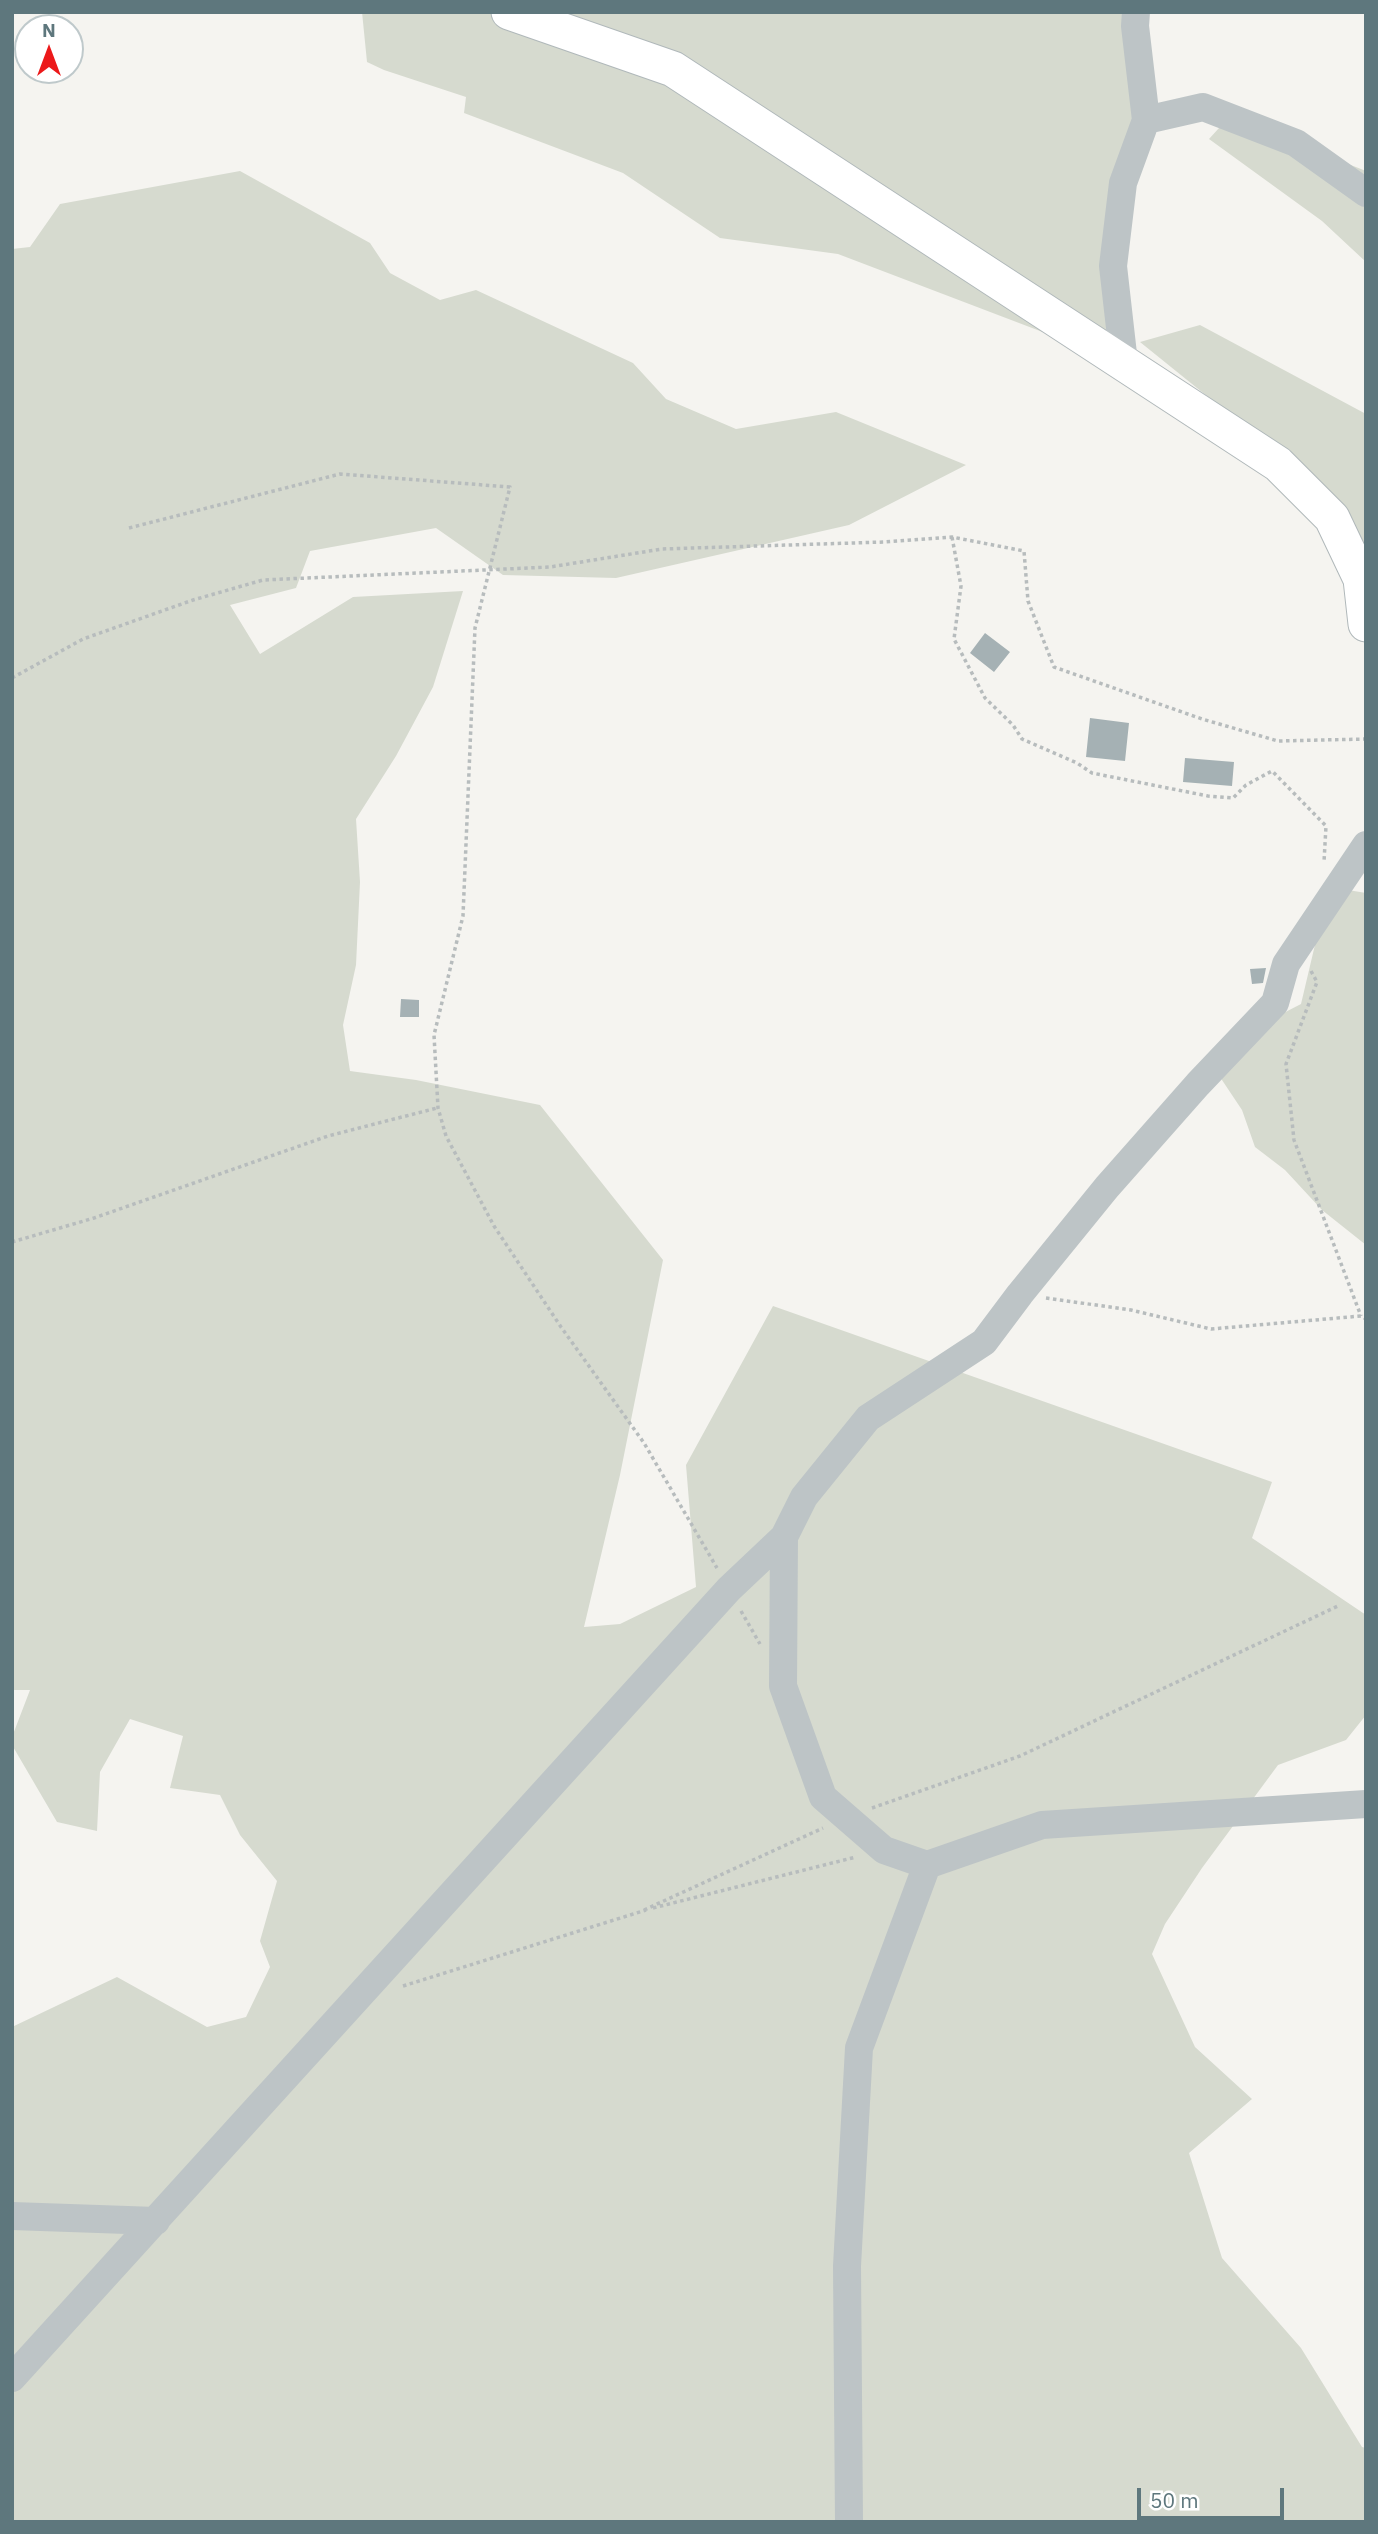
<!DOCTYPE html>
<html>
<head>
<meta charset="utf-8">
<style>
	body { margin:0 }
	#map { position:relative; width:1378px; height:2534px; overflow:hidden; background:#f5f4f0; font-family:"IBM Plex Sans",sans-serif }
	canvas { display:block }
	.frame { position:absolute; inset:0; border:14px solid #5e777d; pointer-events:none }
	.north { position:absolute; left:14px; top:14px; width:70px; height:70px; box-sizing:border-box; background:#fff; border:2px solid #bfc9cb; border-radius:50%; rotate:0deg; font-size:19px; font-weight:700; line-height:28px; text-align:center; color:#5e777d }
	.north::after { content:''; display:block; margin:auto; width:24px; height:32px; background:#ec191a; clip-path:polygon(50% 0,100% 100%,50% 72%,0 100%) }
	.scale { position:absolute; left:1137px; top:2488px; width:147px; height:32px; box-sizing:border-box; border:4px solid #5e777d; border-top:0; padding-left:9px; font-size:21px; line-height:24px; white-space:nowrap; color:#5e777d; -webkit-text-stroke:5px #fff; paint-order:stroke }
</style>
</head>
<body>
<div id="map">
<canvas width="1378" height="2534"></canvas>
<div class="frame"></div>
<div class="north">N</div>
<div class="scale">50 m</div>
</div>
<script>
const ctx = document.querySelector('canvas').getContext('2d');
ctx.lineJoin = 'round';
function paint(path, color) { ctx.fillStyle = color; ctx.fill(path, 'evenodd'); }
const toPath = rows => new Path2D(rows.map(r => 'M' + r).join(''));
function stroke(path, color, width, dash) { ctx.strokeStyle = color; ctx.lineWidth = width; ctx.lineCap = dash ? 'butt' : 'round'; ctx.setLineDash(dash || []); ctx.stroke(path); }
const green = toPath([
	[362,12,1132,12,1146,120,1113,266,1124,363,838,254,720,238,623,173,464,113,466,97,384,70,367,62],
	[1229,117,1366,171,1366,262,1322,221,1209,139],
	[240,171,370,243,390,273,440,300,476,290,633,363,666,399,736,429,836,412,966,465,849,525,616,578,503,575,436,528,310,551,296,588,230,605,260,654,353,597,463,591,433,687,396,756,356,819,360,882,356,965,343,1025,350,1071,416,1080,540,1105,663,1260,620,1475,584,1627,620,1624,696,1587,686,1465,773,1306,1272,1482,1252,1538,1366,1615,1366,1715,1346,1740,1278,1765,1202,1868,1165,1924,1152,1954,1195,2047,1252,2099,1189,2153,1222,2258,1301,2348,1362,2447,1366,2448,1366,2522,12,2522,12,2027,117,1977,207,2027,246,2017,270,1967,260,1941,277,1881,240,1835,220,1795,170,1788,183,1736,130,1719,100,1772,97,1831,57,1822,12,1745,12,1737,30,1690,12,1690,12,249,30,247,60,204],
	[1200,325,1366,414,1366,556,1337,501,1140,342],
	[1342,889,1366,893,1366,1245,1322,1210,1285,1170,1255,1147,1242,1110,1218,1074,1268,1021,1301,1004,1318,932]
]);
const building = toPath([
	[985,633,1010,652,994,672,970,653],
	[1090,718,1129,723,1125,761,1086,757],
	[1185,758,1234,762,1232,786,1183,782],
	[1266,968,1263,983,1252,984,1250,969],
	[401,999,419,1000,419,1017,400,1017]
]);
const path = toPath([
	[129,528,340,474,510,487,475,628,463,916,434,1035,438,1108,446,1136,494,1226,561,1327,644,1443,717,1568],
	[952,537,961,586,954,639,985,698,1013,725,1022,739,1077,763,1092,773,1208,796,1233,798,1246,785,1272,771,1326,826,1324,862],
	[12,678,83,639,193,600,263,580,550,567,662,549,884,542,952,537,1024,551,1028,601,1054,667,1202,719,1278,741,1366,739],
	[1311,971,1317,982,1286,1064,1294,1140,1361,1316],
	[12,1242,94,1218,328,1136,437,1108],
	[1046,1298,1131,1310,1211,1329,1361,1316,1366,1319],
	[741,1611,760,1644],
	[872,1808,1020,1756,1340,1605],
	[653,1908,856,1857],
	[644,1910,823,1828],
	[403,1986,646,1910]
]);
const minor = toPath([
	[1136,12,1135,26,1146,120],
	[1124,363,1113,266,1123,183,1146,120,1203,107,1296,143,1366,193],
	[784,1537,783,1686,823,1797,884,1850,927,1865],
	[12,2216,156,2221],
	[12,2378,729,1589,784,1537,804,1497,868,1418,984,1342,1020,1294,1107,1187,1198,1084,1275,1003,1286,964,1366,845],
	[849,2522,847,2266,859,2048,927,1865,1042,1825,1366,1804]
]);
const major = toPath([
	[509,12,673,69,1278,464,1332,518,1361,579,1366,624]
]);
paint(green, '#d6dacf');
paint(building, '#a5b1b4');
stroke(major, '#b0b8ba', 37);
stroke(path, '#b7bcbd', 3.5, [3.5, 3.5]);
stroke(minor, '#bdc4c6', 28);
stroke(major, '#fff', 35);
</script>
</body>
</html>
